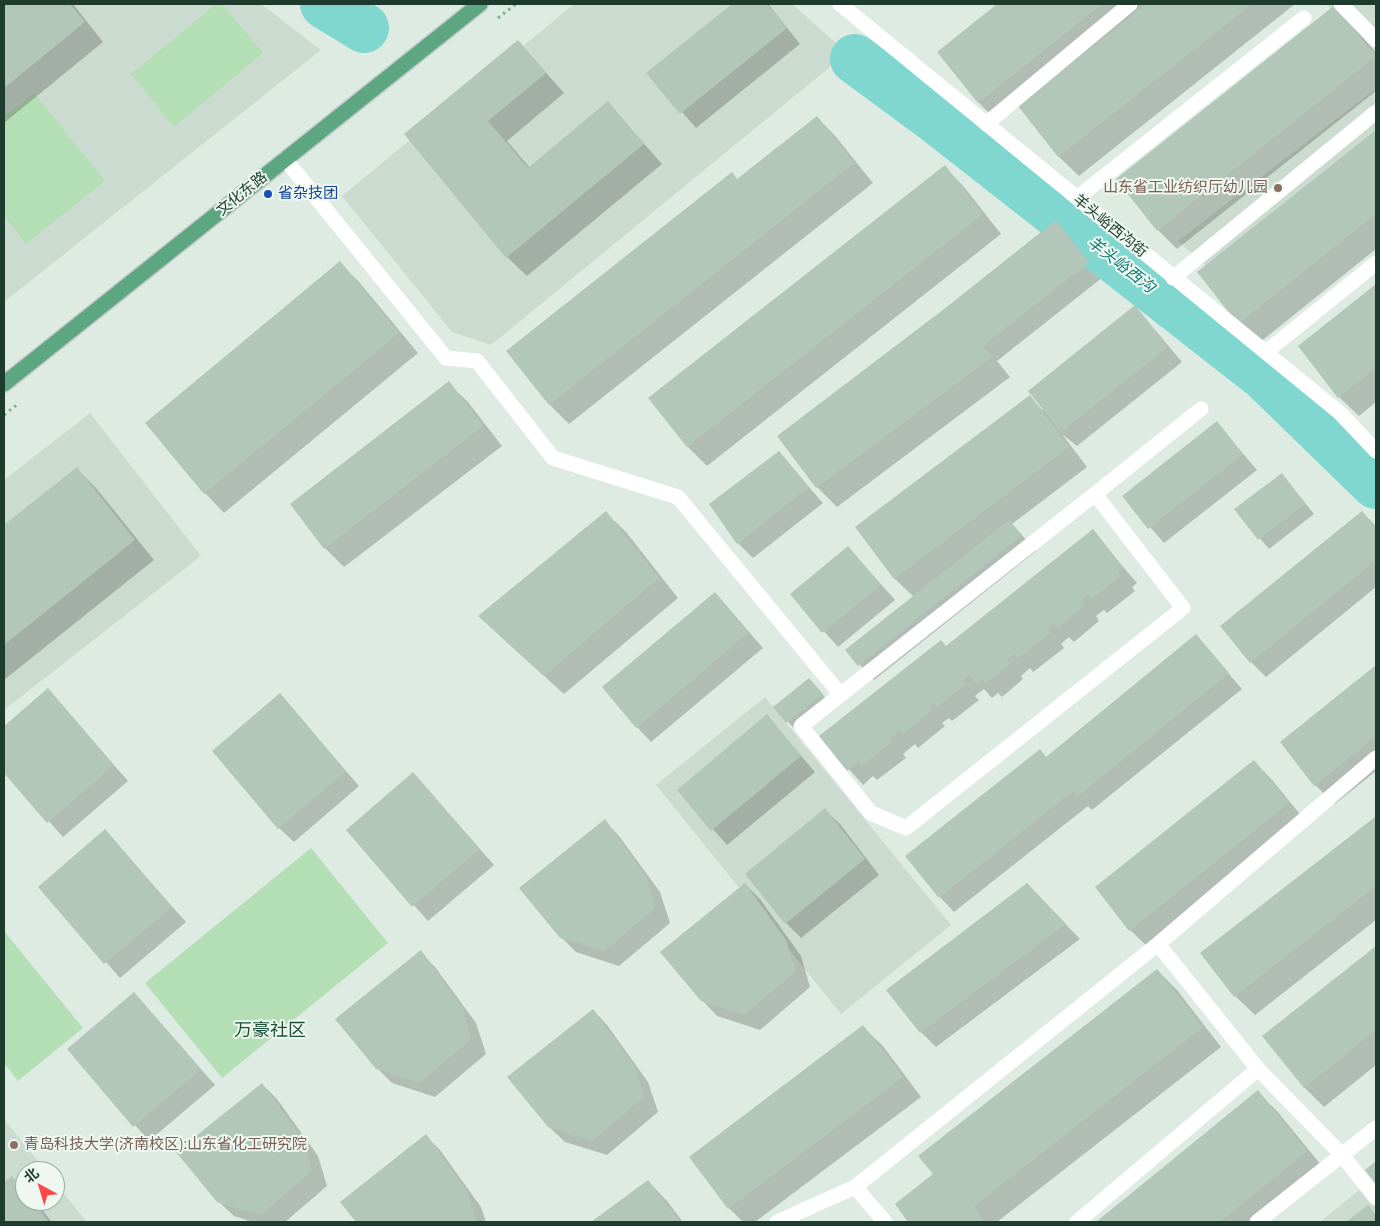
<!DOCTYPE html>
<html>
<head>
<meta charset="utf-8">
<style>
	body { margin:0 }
	#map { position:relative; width:1380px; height:1226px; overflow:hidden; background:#deebe2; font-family:Montserrat,"Noto Sans SC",sans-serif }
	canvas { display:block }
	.frame { position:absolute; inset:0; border:5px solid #1d3c2d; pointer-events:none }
	.north { position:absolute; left:15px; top:1161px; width:50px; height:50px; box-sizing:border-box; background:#eef8f1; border:1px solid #9aada3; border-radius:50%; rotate:321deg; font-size:14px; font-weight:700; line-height:20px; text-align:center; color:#1d3c2d }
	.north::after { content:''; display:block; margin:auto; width:18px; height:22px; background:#ff4948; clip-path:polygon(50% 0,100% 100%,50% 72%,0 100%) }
</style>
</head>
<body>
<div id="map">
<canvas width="1380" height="1226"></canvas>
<div class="frame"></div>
<div class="north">北</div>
</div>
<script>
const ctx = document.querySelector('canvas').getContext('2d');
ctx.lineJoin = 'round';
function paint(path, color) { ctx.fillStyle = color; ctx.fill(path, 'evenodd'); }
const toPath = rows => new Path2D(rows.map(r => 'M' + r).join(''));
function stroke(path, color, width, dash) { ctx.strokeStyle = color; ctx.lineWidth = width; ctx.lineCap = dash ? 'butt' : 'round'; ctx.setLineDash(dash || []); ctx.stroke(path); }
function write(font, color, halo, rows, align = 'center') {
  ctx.font = font + ' Montserrat,"Noto Sans SC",sans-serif'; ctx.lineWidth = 4; ctx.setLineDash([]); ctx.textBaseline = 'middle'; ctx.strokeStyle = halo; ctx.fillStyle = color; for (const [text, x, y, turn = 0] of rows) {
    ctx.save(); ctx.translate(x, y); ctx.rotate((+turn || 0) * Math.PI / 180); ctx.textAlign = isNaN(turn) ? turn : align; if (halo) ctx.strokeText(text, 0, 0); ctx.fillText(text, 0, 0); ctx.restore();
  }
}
const built = toPath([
	[4,4,261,4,321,50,4,302],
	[574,4,792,4,847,53,491,345,452,332,342,196],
	[1326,4,1376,4,1376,54],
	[1374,90,1376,135,1207,267,1178,241],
	[90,413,201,556,4,710,4,480],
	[765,697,951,925,841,1014,656,785],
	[4,1119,46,1171,25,1171,25,1201,55,1201,55,1183,87,1222,4,1222],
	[1363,1187,1376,1204,1376,1222,1320,1222]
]);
const green = toPath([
	[216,4,222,4,263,53,174,127,131,74],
	[34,93,105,181,26,244,4,216,4,117],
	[311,848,388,943,222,1078,145,983],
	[4,931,83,1028,18,1081,4,1063]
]);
const shadow = toPath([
	[4,4,73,4,103,42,4,123],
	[734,4,768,4,800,44,696,128,648,73],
	[999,4,1295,4,1079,176,1059,157,1019,105,998,122,979,103,938,52],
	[1335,6,1376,53,1376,91,1177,249,1158,230],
	[518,41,564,93,507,141,530,168,608,103,662,164,527,276,507,257,406,134],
	[817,117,836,137,873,183,569,424,550,405,508,351,738,180],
	[1376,132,1376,249,1259,343,1239,323,1199,273],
	[945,167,964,187,1001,234,707,466,687,446],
	[1056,222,1103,277,997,361,1010,377,837,507,817,487,948,307],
	[340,263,359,282,418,353,224,513,205,493,146,423],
	[1376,286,1376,402,1359,416,1339,397,1299,347],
	[1135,306,1182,362,1077,446,1062,434,1087,467,1012,524,1036,551,874,680,847,650,914,597,894,578,1030,397,1042,410],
	[448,383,468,402,502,446,344,567,325,548],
	[1217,423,1257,470,1164,543,1124,497],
	[779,453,823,503,753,558,738,543],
	[77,469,96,488,154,560,4,680,4,527],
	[1282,474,1314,514,1269,549,1236,510],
	[1362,512,1376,526,1376,587,1266,677,1251,662],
	[606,513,626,532,678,598,564,694,499,635],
	[1092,531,1137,583,1132,587,1135,591,1107,613,1104,610,1096,616,1099,621,1074,642,1069,637,1061,644,1064,648,1033,672,1030,668,1021,676,1023,679,1002,697,998,693,992,698,984,689,975,696,979,700,952,721,949,718,942,723,945,726,918,748,915,744,903,754,906,758,877,780,873,776,863,785,821,737,946,647],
	[848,547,895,600,838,647,791,594],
	[715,593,763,648,651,742,637,727],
	[1196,636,1242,689,1092,810,1088,806,954,912,940,897,1040,750,1047,758],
	[1376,667,1376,771,1335,804,1315,785,1282,742],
	[809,679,831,704,797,732,775,707],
	[48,690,128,781,63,837,4,771,4,727],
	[280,695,359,786,294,842,279,828],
	[767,716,815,772,727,845,678,790],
	[1254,761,1273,781,1307,823,1150,949,1130,930],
	[413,774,494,865,428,921,347,830],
	[825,810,840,824,879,875,801,938,786,923],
	[1375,818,1376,920,1255,1015,1235,996],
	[605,821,619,836,660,892,670,923,619,966,576,952,561,937],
	[105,831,186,922,120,978,40,887],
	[745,884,760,899,801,956,810,987,760,1030,717,1016,702,1000],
	[1042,900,1080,939,936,1047,921,1032,888,990],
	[1376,947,1376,1065,1324,1107,1304,1087,1264,1036],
	[420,952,435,967,476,1023,486,1054,435,1097,392,1083,377,1068],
	[1157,970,1177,990,1221,1047,997,1222,910,1222,896,1205,935,1175],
	[134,994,215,1085,149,1141,69,1050],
	[593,1010,607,1025,648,1082,658,1112,607,1155,565,1142,549,1127],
	[863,1027,883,1046,921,1097,755,1222,743,1222,729,1208],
	[262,1084,277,1099,318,1156,327,1186,285,1222,253,1222,234,1216,218,1201],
	[1257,1092,1277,1111,1326,1171,1263,1222,1098,1222],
	[426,1136,440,1150,481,1207,486,1222,358,1222,342,1203],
	[12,1177,25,1190,25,1201,35,1201,52,1222,4,1222,4,1184],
	[648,1181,667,1201,683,1222,593,1222]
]);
const river = toPath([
	[325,4,364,28],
	[855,59,939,121,1265,376,1376,484]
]);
const building = toPath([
	[4,4,70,4,85,22,4,88],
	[732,4,767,4,787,28,680,114,646,73],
	[997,4,1102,4,978,103,937,52],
	[1146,4,1252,4,1058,157,1018,106],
	[1335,5,1376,56,1157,231,1116,179],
	[518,40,546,73,488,121,528,168,608,101,644,144,506,258,404,134],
	[817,116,854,163,549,405,506,351,732,172,737,179],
	[1376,130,1376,214,1238,324,1197,272],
	[945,165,983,214,687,447,648,398],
	[1056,220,1089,262,983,346,992,357,816,488,777,436,948,306],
	[340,261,399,333,204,494,145,423],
	[1376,284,1376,368,1338,398,1298,346],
	[1135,305,1168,347,1061,432,1028,391],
	[449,381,483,426,324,549,290,504],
	[1030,395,1069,447,894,579,855,527],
	[1217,421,1243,454,1148,529,1122,496],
	[779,451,809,487,737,544,709,504],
	[77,467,135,540,4,645,4,525],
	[1282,473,1305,504,1258,540,1234,509],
	[606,511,659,578,544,676,478,616],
	[1362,511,1376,528,1376,560,1250,663,1220,626],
	[1009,520,1022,535,858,666,845,650],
	[1093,529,1123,567,1118,571,1121,576,1092,599,1088,595,1082,601,1085,605,1058,628,1054,623,1047,628,1051,633,1018,658,1014,654,1007,660,1010,664,986,683,982,679,976,684,969,675,962,681,965,685,937,707,934,703,929,707,931,711,903,734,900,730,889,739,892,742,862,766,858,762,847,771,819,736,941,640,946,646],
	[848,546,881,585,822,633,790,594],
	[715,592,749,632,636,728,602,687],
	[1196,634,1229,673,1077,797,1073,791,939,898,905,856,1040,749,1046,757],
	[1376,665,1376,736,1314,786,1280,742],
	[809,678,823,694,786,723,773,707],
	[48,688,114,765,47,823,4,773,4,726],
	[280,693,346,771,278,829,212,751],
	[767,714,801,756,711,831,677,790],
	[1254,760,1289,803,1129,931,1095,887],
	[413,772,480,849,412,907,346,830],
	[825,808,865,859,785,924,745,874],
	[1375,817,1376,886,1234,997,1200,953],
	[605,819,646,876,655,908,604,951,560,938,519,888],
	[105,829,172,907,104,964,38,887],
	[745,883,786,940,796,971,744,1015,701,1001,660,952],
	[1027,883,1066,924,920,1033,886,990],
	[1376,946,1376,1030,1304,1088,1262,1036],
	[421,950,462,1007,471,1039,420,1083,376,1069,335,1019],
	[1157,969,1203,1027,974,1206,984,1222,908,1222,895,1204,933,1174,918,1156],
	[134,992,201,1069,133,1127,67,1049],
	[593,1009,634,1065,644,1097,592,1141,548,1127,507,1077],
	[863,1025,903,1077,728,1209,689,1157],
	[262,1083,303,1140,312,1171,261,1215,217,1202,176,1152],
	[1258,1090,1307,1151,1220,1222,1096,1222],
	[426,1134,467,1191,477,1222,356,1222,340,1202],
	[1376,1161,1376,1184,1365,1170],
	[12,1176,25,1192,25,1201,32,1201,49,1222,4,1222,4,1182],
	[648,1180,680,1222,591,1222],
	[1368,1205,1376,1215,1376,1222,1346,1222]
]);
const path = toPath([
	[498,18,516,4],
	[4,415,19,403]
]);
const minor = toPath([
	[840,4,1340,413,1376,451],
	[1341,4,1376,40],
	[986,124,1130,4],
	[285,159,446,358,477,361,553,458,678,497,840,694],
	[1077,198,1304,18],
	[1173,278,1376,112],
	[1266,352,1376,263],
	[1095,494,1183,608,906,828,871,813,801,726,1095,494],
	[1095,494,1201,409],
	[1158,944,1258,1069,1342,1155,1376,1198],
	[855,1187,885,1222],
	[777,1222,855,1187,1158,944,1376,758],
	[1077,1222,1258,1069],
	[1257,1222,1376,1128]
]);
const major = toPath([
	[4,384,480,4]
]);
const markers = [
	[1278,188,5,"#8d6e63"],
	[268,194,5,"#1a4fb4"],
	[14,1145,5,"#8d6e63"]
];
const educationNames = [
	["山东省工业纺织厅幼儿园",1268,188],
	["青岛科技大学(济南校区):山东省化工研究院",24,1145,"left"]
];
const streetNames = [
	["文化东路",242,194,-39],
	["羊头峪西沟街",1110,226,39]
];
const transitNames = [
	["省杂技团",278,194]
];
const waterNames = [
	["羊头峪西沟",1121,265,38]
];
const quarterNames = [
	["万豪社区",270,1031]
];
paint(built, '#ccdbd0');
paint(green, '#b4dfb5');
paint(shadow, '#0003');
stroke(river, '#7fd7cf', 50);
paint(building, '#b3c6ba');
stroke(major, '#c0c8c4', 18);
stroke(path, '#7bb293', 3, [2.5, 4]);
stroke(minor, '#fff', 15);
stroke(major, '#5da682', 15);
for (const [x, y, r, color] of markers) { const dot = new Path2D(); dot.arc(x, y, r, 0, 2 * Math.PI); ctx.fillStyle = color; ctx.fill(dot); stroke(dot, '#eef8f1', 2); }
write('15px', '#785e54', '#eef8f1', educationNames, 'right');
write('15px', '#1d3c2d', '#eef8f1', streetNames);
write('15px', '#164399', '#eef8f1', transitNames, 'left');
write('italic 16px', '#127e76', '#eef8f1', waterNames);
write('18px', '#185035', '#eef8f1', quarterNames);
</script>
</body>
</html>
